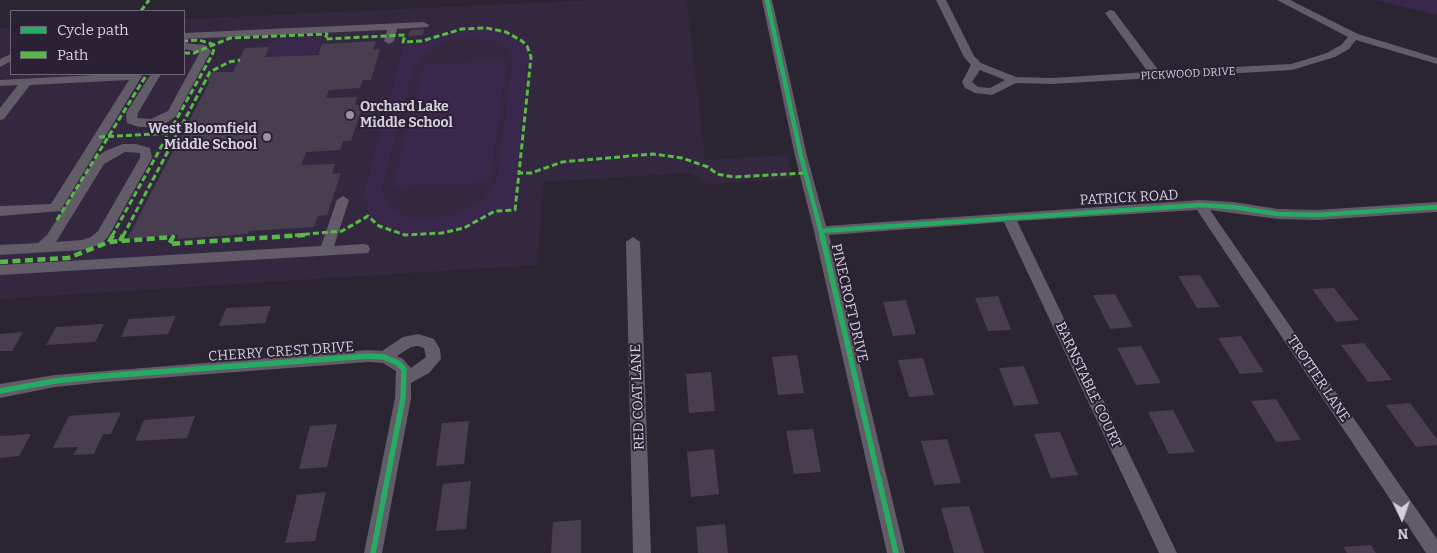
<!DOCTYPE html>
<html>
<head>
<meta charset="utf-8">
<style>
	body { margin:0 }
	#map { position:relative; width:1437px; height:553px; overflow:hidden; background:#2a2530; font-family:Bitter,serif }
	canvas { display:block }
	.legend { position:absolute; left:10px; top:10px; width:175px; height:65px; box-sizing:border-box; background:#2a2134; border:1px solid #6e6677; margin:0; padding:6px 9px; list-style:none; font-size:15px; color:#d4cedb }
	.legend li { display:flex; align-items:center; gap:10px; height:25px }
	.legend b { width:25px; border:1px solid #6e6677 }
	.north { position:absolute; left:1377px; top:493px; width:50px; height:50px; -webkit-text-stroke:4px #2a2134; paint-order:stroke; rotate:177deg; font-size:14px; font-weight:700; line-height:20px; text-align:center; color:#d4cedb }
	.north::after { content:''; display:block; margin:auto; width:18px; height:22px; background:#d4cedb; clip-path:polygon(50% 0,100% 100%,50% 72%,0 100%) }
</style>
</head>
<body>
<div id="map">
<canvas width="1437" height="553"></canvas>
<ul class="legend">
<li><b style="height:6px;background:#26ab63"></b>Cycle path</li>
<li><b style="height:6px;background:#58b947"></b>Path</li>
</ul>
<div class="north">N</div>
</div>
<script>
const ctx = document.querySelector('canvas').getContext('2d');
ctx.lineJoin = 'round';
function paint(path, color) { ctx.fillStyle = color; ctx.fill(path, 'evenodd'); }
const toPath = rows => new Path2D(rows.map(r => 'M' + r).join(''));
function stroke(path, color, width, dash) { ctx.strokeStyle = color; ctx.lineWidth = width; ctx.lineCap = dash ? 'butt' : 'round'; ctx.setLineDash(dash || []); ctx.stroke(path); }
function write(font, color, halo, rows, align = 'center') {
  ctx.font = font + ' Bitter,serif'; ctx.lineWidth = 4; ctx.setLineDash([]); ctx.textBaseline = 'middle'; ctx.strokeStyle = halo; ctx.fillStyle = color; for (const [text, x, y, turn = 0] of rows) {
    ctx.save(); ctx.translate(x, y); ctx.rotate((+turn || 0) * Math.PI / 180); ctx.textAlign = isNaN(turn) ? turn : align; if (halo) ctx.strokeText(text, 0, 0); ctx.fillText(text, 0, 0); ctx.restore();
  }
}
const built = toPath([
	[596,0,687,0,705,160,788,155,792,179,708,184,691,173,544,182,537,265,0,299,0,28,11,27,11,74,184,74,184,19]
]);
const green = toPath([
	[1375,0,1437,0,1437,15],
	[468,29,487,29,506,33,521,42,528,53,514,208,494,209,471,224,443,232,414,234,394,230,370,215,364,196,365,188,404,45,418,44,443,34],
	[467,37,496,41,508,48,513,57,496,183,484,199,460,213,432,220,409,218,393,210,387,204,381,191,414,66,423,54,433,47,447,41],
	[323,37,316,54,265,56,274,39],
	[507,60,490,182,393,187,424,64]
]);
const building = toPath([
	[424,29,423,35,408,36,410,30],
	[376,41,373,50,380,49,371,80,363,80,360,88,329,90,326,98,357,97,355,105,363,105,351,141,343,141,340,150,306,152,301,165,335,164,332,174,341,173,327,215,318,216,314,227,249,231,248,234,177,239,178,235,127,239,210,81,207,81,212,72,233,72,245,48,269,47,265,57,318,55,322,44],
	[1200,275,1220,307,1197,308,1178,276],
	[1334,288,1359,320,1336,322,1312,289],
	[1115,294,1133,327,1110,329,1093,295],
	[998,296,1011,330,988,331,975,298],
	[906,300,916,334,893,336,883,302],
	[271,306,265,323,219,326,226,308],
	[176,316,168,334,121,337,129,319],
	[104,324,95,342,46,345,56,327],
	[23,332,12,351,0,351,0,334],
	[1241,336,1264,372,1240,374,1218,338],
	[1364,343,1392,380,1368,382,1341,345],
	[1141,346,1161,383,1136,385,1117,348],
	[797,355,804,393,778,395,772,357],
	[923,358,934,395,909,397,898,360],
	[1024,366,1039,404,1014,406,999,368],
	[711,372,715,411,689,413,686,374],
	[1276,399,1301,440,1276,442,1251,401],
	[1410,403,1437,439,1437,445,1416,447,1386,405],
	[1173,410,1195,452,1169,454,1148,412],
	[121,412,111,434,103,434,94,454,73,455,78,447,53,448,69,416],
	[195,416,187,438,135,441,144,420],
	[469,421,464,464,436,466,442,423],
	[337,424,327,467,299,469,310,426],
	[813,429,821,472,794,474,786,431],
	[1060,432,1078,475,1051,478,1034,434],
	[31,434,19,456,0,458,0,436],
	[947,439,961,483,934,485,921,441],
	[714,449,719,494,691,497,687,452],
	[471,481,466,529,436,531,443,484],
	[326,492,315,541,285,543,297,495],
	[969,506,984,553,954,553,941,508],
	[581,520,581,553,551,553,553,522],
	[725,524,728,553,698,553,696,527],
	[1371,545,1376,553,1347,553,1343,547]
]);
const minor = toPath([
	[762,0,772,0,807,156,826,226,1200,200,1233,202,1278,209,1317,210,1437,202,1437,212,1317,220,1278,219,1210,210,1437,539,1437,553,1426,553,1197,210,1017,221,1177,553,1159,553,1004,222,829,235,905,553,887,553,814,231,795,156,762,0],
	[936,0,946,0,974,56,981,63,1016,77,1052,78,1148,72,1105,13,1110,10,1114,11,1159,71,1291,64,1327,53,1341,45,1348,37,1277,0,1290,0,1358,34,1437,58,1437,64,1356,40,1349,49,1335,57,1292,70,1052,84,1016,83,992,95,975,93,965,88,962,82,971,65,964,57,936,0],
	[980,70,1005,80,990,88,978,87,972,82,980,70],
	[424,22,429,25,428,27,397,29,394,41,389,44,384,41,387,30,184,39,184,33,424,22],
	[184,43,205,45,211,51,176,116,168,122,152,127,139,127,127,123,126,113,151,74,161,74,138,113,137,118,151,119,168,111,200,52,184,49,184,43],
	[11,54,11,61,0,67,0,59,11,54],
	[116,74,141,74,142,76,60,211,0,216,0,206,51,204,129,80,30,85,4,119,0,120,0,108,18,85,0,86,0,80,116,74],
	[123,144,136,144,150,148,152,158,108,237,101,244,82,250,0,255,0,245,38,243,47,235,96,158,105,151,123,144],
	[125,152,140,153,140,158,98,231,91,237,82,240,56,242,104,164,125,152],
	[343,196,349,200,334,246,363,244,368,245,370,249,368,253,0,275,0,265,321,246,337,200,343,196],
	[633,237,640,242,651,553,633,553,626,242,633,237],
	[418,334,434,339,440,349,441,359,429,373,411,383,411,398,382,553,364,553,395,398,396,371,383,363,368,362,104,382,55,387,0,398,0,384,55,375,368,350,382,351,403,337,418,334],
	[418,346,424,348,426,357,411,368,403,359,397,356,411,347,418,346]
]);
const quietFar1 = toPath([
	[141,11,149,0],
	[184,53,194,53,230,38,327,34,325,39,405,35,403,42,422,41,462,29,486,28,506,32,522,41,527,46,531,57,519,173],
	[99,137,172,133],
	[57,220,147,74],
	[112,236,212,55,214,49,212,44,199,40,184,41],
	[123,236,210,72,229,62,240,60],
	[286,236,342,231,368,216,379,226,405,235,442,233,464,228,495,211,515,210,519,173,531,173,562,162,653,154,682,158,708,167,717,174,734,177,805,173]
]);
const quiet = toPath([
	[120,241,123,235],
	[109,242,113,235],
	[0,262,68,258,109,242,173,237,169,244,305,235]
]);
const cyclewayFar1 = toPath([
	[767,0,801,156,822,236],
	[821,231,1200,205,1233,207,1278,214,1317,215,1437,207]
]);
const cycleway = toPath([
	[822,235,896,553],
	[0,391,55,381,104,376,368,356,384,357,398,363,404,369,403,398,373,553]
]);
const markers = [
	[350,115,5,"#98939f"],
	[267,137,5,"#98939f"]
];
const farStreetnames = [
	["PICKWOOD DRIVE",1188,74,-3]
];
const poiNames = [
	["Orchard Lake",360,107],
	["Middle School",360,123],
	["West Bloomfield",257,129,"right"],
	["Middle School",257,145,"right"]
];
const streetNames = [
	["PATRICK ROAD",1129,198,-3],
	["PINECROFT DRIVE",849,303,77],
	["CHERRY CREST DRIVE",281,352,-4],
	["TROTTER LANE",1318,379,56],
	["BARNSTABLE COURT",1088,385,65],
	["RED COAT LANE",638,397,-92]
];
paint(built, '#33283f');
paint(green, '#3a274c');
paint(building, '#483e50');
paint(minor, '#625c68');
stroke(quietFar1, '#58b947', 3, [6, 3]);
stroke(quiet, '#58b947', 4.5, [8, 4.5]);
stroke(cyclewayFar1, '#26ab63', 4.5);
stroke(cycleway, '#26ab63', 5.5);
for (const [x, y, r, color] of markers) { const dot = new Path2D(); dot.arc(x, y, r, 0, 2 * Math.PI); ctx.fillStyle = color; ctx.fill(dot); stroke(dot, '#2a2134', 2); }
write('11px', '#d4cedb', '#2a2134', farStreetnames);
write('bold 14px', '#d4cedb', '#2a2134', poiNames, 'left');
write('14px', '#d4cedb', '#2a2134', streetNames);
</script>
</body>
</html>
